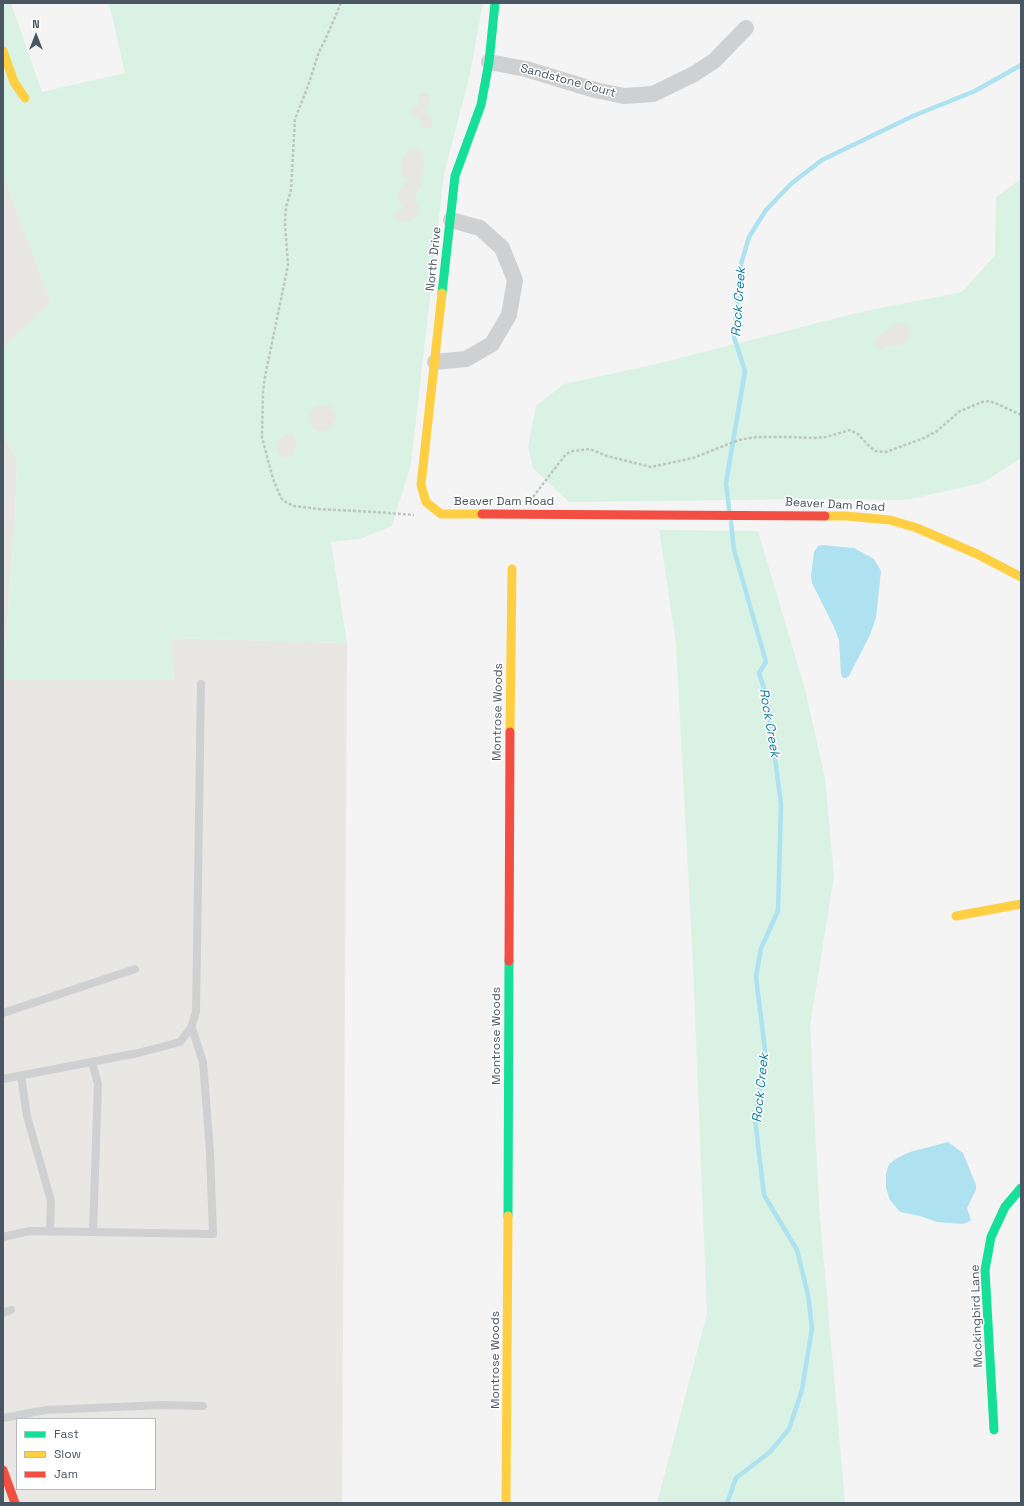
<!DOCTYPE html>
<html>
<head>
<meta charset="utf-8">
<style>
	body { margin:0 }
	#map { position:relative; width:1024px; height:1506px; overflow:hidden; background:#f4f4f4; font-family:"Space Grotesk",sans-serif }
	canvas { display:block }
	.frame { position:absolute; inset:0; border:4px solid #4a5661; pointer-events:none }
	.legend { position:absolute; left:16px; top:1418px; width:140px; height:72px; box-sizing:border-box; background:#fff; border:1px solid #b7bbc0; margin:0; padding:5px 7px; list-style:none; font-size:12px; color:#4a5661 }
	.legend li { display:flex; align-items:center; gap:8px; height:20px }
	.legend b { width:20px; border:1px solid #b7bbc0 }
	.north { position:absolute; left:16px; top:16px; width:40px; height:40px; -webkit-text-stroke:3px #fff; paint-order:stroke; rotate:0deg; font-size:11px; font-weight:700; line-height:16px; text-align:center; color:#4a5661 }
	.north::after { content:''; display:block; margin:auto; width:14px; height:18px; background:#4a5661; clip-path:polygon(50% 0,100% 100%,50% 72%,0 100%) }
</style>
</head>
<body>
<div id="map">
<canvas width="1024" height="1506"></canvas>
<div class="frame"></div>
<ul class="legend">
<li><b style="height:5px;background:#16e098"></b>Fast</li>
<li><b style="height:5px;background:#ffcf43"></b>Slow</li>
<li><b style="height:5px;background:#f24e42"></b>Jam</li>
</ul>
<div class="north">N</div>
</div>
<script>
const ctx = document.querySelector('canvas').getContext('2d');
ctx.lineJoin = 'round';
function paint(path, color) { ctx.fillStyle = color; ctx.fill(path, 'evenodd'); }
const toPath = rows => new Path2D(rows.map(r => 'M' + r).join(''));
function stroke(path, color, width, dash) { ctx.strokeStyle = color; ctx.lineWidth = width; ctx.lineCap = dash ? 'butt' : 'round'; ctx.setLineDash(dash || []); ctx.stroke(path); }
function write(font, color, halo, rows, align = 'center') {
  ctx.font = font + ' "Space Grotesk",sans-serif'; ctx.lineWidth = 3; ctx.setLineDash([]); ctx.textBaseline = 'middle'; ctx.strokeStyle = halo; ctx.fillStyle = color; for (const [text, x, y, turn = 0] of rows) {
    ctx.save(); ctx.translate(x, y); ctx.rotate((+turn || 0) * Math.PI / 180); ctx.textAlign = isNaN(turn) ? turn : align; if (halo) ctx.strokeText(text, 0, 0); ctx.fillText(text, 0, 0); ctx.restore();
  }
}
const commercial = toPath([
	[3,174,51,302,3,347],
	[3,434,17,460,15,522,3,676],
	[170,638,347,643,342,1503,3,1503,3,680,174,680],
	[17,1419,155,1419,155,1489,17,1489]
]);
const green = toPath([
	[3,3,11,3,42,92,125,73,109,3,483,3,470,74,444,174,411,464,392,526,360,539,331,542,347,643,171,638,174,680,3,680,15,522,17,460,3,434,3,347,51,302,3,174],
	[1021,179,1021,458,982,483,906,500,814,499,569,502,533,468,528,447,536,406,564,384,652,365,861,312,962,292,995,255,996,197],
	[659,530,758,531,805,689,825,778,834,876,810,1026,819,1206,845,1503,657,1503,707,1314,693,965,676,644]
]);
const sand = toPath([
	[422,93,427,93,430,96,428,106,425,109,431,117,432,123,431,128,422,128,420,116,415,117,411,112,414,108,418,106,419,103,418,94],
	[415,148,422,153,424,160,422,183,415,197,419,208,418,214,410,222,404,222,397,220,395,216,399,211,404,208,403,204,399,201,398,195,399,190,403,187,408,179,402,177,402,161,406,153,410,149],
	[899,322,906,324,911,330,908,339,901,345,888,346,881,349,877,347,875,344,875,339],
	[321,405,330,405,337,416,336,420,330,427,326,430,318,431,312,427,309,418,309,414,314,408],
	[288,434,292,435,297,442,292,456,287,457,280,456,277,451,277,447,279,438]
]);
const water = toPath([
	[822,545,854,548,874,559,881,571,876,618,870,635,849,676,846,678,843,678,841,675,839,640,834,627,812,583,811,576,814,552,818,546],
	[948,1142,963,1153,976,1185,976,1190,967,1208,971,1220,968,1222,963,1224,937,1222,920,1216,900,1212,890,1200,886,1188,886,1174,889,1164,899,1157,910,1152]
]);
const stream = toPath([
	[729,509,726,483,745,371,734,337,741,264,749,237,766,210,792,183,822,160,913,116,975,91,1021,65],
	[727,1503,736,1478,770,1452,789,1429,802,1390,812,1328,808,1295,797,1250,764,1195,755,1119,765,1050,756,977,761,948,778,911,781,804,767,697,759,673,766,662,734,550,731,522]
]);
const path = toPath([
	[341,3,326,38,319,52,308,86,295,119,291,190,286,207,285,224,288,265,265,377,263,392,262,437,273,479,281,498,287,503,294,506,318,509,375,512,414,515],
	[533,497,566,454,573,451,590,449,607,456,651,467,693,458,739,440,756,437,792,437,814,438,826,437,850,430,858,434,867,444,875,451,886,452,924,438,937,431,960,411,982,402,989,401,1000,405,1021,415]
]);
const lane = toPath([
	[3,1013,135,969],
	[92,1062,98,1084,93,1232],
	[21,1076,27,1116,51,1201,50,1232],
	[3,1079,138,1053,180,1042,191,1028,196,1012,201,684],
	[3,1237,30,1231,213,1234,210,1152,203,1062,192,1028],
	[3,1313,11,1310],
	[3,1418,46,1410,162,1405,203,1406]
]);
const street = toPath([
	[489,62,526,69,595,90,624,96,653,94,694,74,714,61,746,28],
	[435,362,466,359,492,344,509,315,515,280,502,248,480,228,451,220]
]);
const fast = toPath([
	[442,293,455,176,481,105,489,62,495,3],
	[508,1216,509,961],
	[994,1430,985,1270,991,1237,1005,1207,1021,1188]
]);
const slow = toPath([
	[3,51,14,82,25,98],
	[442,293,421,485,426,502,441,514,482,514],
	[825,516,846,516,890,520,917,528,977,554,1021,577],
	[510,732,512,569],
	[956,916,1021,904],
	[506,1503,508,1216]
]);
const jam = toPath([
	[482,514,825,516],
	[509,961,510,732],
	[3,1470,15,1503]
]);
const streetNames = [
	["Sandstone Court",568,81,15],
	["North Drive",434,259,-84],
	["Beaver Dam Road",504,502],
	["Beaver Dam Road",835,505,3],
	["Montrose Woods",498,712,-89],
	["Montrose Woods",497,1036,-90],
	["Mockingbird Lane",977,1316,-92],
	["Montrose Woods",496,1360,-90]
];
const waterNames = [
	["Rock Creek",739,302,-86],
	["Rock Creek",769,723,80],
	["Rock Creek",761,1088,-84]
];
paint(commercial, '#e8e7e3');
paint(green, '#d9f2e3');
paint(sand, '#e7e6e1');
paint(water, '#aee2f0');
stroke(stream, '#aee2f0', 4.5);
stroke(path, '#bcc7c4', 2.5, [3, 2]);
stroke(lane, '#ced0d2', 8);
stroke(street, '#ced0d2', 16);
stroke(fast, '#16e098', 9);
stroke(slow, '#ffcf43', 9);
stroke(jam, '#f24e42', 9);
write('12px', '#4a5661', '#fff', streetNames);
write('italic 13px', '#0c7c9b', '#fff', waterNames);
</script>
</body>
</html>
